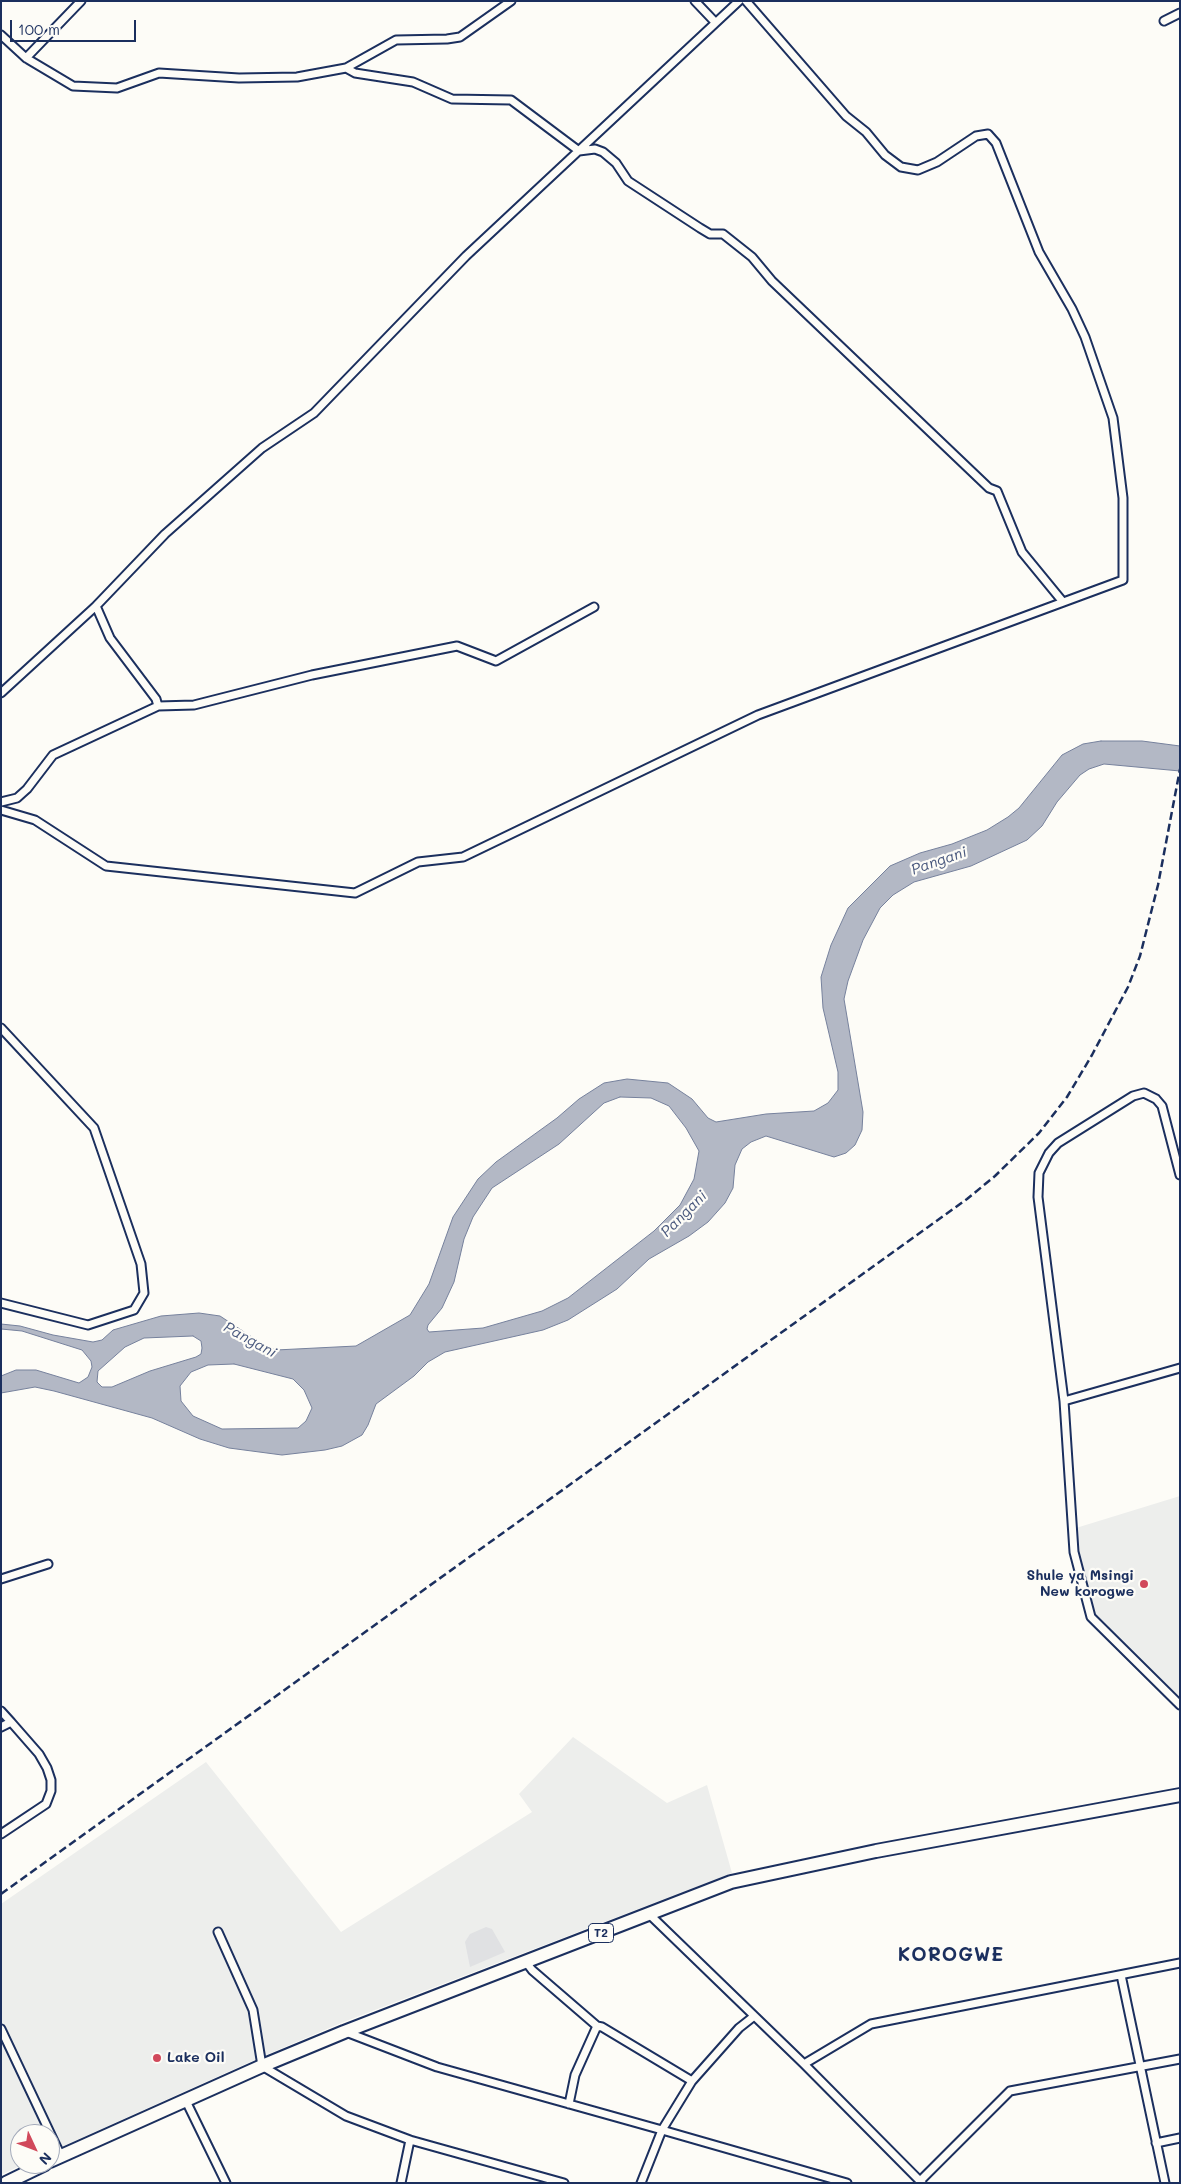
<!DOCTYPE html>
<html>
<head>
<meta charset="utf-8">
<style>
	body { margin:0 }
	#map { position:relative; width:1181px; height:2184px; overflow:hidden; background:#fdfcf7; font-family:Mali,sans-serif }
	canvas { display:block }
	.frame { position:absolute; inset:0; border:2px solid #1b2f5e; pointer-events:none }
	.north { position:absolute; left:10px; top:2124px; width:50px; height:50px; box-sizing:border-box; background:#fdfcf7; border:1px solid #a3aaba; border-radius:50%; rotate:133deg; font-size:14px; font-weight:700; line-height:20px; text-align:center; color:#1b2f5e }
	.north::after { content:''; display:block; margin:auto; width:18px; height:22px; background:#d1495b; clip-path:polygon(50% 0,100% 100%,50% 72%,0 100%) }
	.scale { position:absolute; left:10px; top:20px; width:126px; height:22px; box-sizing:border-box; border:2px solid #1b2f5e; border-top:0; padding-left:6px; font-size:15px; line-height:18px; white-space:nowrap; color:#1b2f5e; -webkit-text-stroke:4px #fdfcf7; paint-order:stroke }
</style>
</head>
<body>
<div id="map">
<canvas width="1181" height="2184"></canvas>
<div class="frame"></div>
<div class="north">N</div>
<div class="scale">100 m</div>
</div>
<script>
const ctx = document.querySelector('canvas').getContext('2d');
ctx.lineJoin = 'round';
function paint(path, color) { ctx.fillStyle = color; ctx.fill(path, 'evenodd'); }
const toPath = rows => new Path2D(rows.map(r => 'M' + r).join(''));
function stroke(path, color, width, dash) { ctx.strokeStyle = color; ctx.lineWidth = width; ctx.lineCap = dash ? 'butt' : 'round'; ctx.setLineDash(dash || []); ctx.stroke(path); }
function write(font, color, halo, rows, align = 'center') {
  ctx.font = font + ' Mali,sans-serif'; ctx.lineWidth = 4.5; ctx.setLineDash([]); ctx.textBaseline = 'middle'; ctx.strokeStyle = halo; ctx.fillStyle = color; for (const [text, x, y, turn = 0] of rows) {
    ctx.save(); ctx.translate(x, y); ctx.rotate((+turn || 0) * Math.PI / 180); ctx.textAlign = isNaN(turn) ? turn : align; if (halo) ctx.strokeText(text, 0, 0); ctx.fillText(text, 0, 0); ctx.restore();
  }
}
const built = toPath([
	[1180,1496,1180,1701,1094,1615,1077,1551,1076,1528],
	[573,1737,667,1803,707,1785,732,1873,341,2023,259,2058,50,2152,50,2134,20,2134,20,2164,24,2164,1,2175,1,1904,206,1762,341,1932,532,1812,519,1794]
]);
const green = toPath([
	[486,1927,492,1929,505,1952,470,1967,465,1942,470,1934]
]);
const water = toPath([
	[1101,741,1142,741,1180,746,1180,771,1104,764,1089,769,1080,775,1057,802,1042,826,1027,840,971,866,914,882,893,895,880,908,863,940,848,981,844,999,863,1112,862,1130,855,1145,846,1153,834,1157,766,1136,751,1142,742,1149,735,1165,733,1188,725,1203,708,1222,689,1236,649,1259,617,1289,568,1320,543,1330,445,1352,428,1362,414,1376,376,1404,368,1425,362,1435,342,1446,325,1450,282,1455,229,1448,200,1439,152,1418,54,1391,35,1387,1,1393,1,1376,16,1370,36,1370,79,1383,88,1377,92,1367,91,1361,82,1350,22,1331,1,1329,1,1324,20,1326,53,1335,93,1342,102,1340,113,1330,161,1316,199,1313,220,1316,264,1345,276,1350,356,1346,410,1315,429,1284,453,1217,478,1179,496,1162,557,1118,579,1099,604,1083,627,1079,668,1083,692,1099,708,1118,716,1122,766,1114,814,1111,828,1103,838,1090,838,1072,823,1008,821,977,831,945,848,908,890,866,920,853,952,844,987,830,1008,817,1019,808,1062,755,1083,744,1101,741],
	[620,1097,651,1098,669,1106,686,1128,699,1151,694,1179,680,1205,654,1231,568,1298,542,1311,483,1328,429,1332,427,1329,428,1325,442,1308,454,1282,464,1239,473,1217,492,1188,559,1144,604,1103,620,1097],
	[193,1336,201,1341,202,1348,201,1354,196,1357,150,1371,112,1387,102,1387,97,1382,98,1371,125,1347,144,1338,193,1336],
	[234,1364,293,1379,304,1390,312,1408,306,1421,298,1428,222,1429,193,1416,181,1401,180,1386,191,1372,208,1365,234,1364]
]);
const street = toPath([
	[695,1,715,22],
	[1164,21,1180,13],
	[1,35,26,58,73,86,117,88,159,73,239,78,297,77,346,68,396,40,447,39,460,37,511,1],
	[26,58,81,1],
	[346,68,355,73,413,82,452,99,511,100,579,151,595,149,603,152,616,163,628,181,700,228,710,234,723,234,752,257,772,281,989,488,997,491,1022,552,1063,602],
	[96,606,110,638,156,699,158,706],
	[1,693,96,606,165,534,262,448,314,413,466,256,739,1],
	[1,802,17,798,27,789,53,755,158,706,194,705,312,675,457,646,496,661,594,607],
	[1,810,35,820,106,866,355,893,418,862,463,857,758,715,1123,580,1123,498,1113,418,1085,337,1072,309,1039,252,996,143,988,134,976,136,937,162,918,170,901,167,885,155,866,132,846,116,746,1],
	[1,1028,94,1128,141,1264,144,1293,134,1310,88,1325,1,1303],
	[1180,1175,1162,1106,1156,1099,1144,1093,1133,1096,1058,1143,1049,1153,1039,1173,1038,1197,1064,1401,1074,1552,1091,1617,1180,1705],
	[1064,1401,1180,1368],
	[1,1579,48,1564],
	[1,1711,11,1722],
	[1,1727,11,1722,39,1754,47,1768,51,1780,51,1791,46,1804,1,1834],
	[649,1914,804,2064,922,2183],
	[218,1932,253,2010,262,2066,346,2116,410,2140,564,2183],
	[526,1962,532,1970,597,2026,602,2027,692,2081],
	[1121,1975,1165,2183],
	[1,2029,61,2156],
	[346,2032,437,2067,662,2130,692,2081,739,2028,753,2017],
	[804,2064,871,2024,1180,1963],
	[186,2101,226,2183],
	[569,2104,575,2075,597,2026],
	[1156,2143,1180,2138],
	[920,2181,1010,2091,1180,2059],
	[401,2183,410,2140],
	[641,2183,662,2130,847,2183]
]);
const highway = toPath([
	[50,2161,262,2066,344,2032,731,1882,876,1851,1180,1795],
	[6,2183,45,2164]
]);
const rail = toPath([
	[1,1894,967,1199,995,1176,1039,1133,1067,1097,1092,1055,1128,987,1140,956,1158,885,1180,769]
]);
const markers = [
	[1144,1584,5,"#d1495b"],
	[157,2058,5,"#d1495b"]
];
const shields = [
	[601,1933,25]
];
const shieldNames = [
	["T2",601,1933]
];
const poiNames = [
	["Shule ya Msingi",1134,1576],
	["New korogwe",1134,1592],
	["Lake Oil",167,2058,"left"]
];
const waterNames = [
	["Pangani",939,861,-19],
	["Pangani",684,1214,-45],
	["Pangani",250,1340,29]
];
const districtNames = [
	["KOROGWE",951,1955]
];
paint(built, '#edeeec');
paint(green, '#e0e1e3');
paint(water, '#b3b8c5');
stroke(water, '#76819c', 1);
stroke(street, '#1b2f5e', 11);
stroke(highway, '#1b2f5e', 16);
stroke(street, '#fdfcf7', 7);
stroke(highway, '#fdfcf7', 12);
stroke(rail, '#1b2f5e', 2.5, [8, 4]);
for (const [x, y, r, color] of markers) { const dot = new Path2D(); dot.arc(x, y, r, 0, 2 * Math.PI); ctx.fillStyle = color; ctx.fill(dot); stroke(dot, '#fdfcf7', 2); }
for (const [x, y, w] of shields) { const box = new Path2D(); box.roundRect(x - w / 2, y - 9.5, w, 19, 4); ctx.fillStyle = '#fdfcf7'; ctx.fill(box); stroke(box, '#1b2f5e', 1); }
write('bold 12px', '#1b2f5e', null, shieldNames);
write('bold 14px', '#1b2f5e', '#fdfcf7', poiNames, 'right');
write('italic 15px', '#49587d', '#fdfcf7', waterNames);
ctx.letterSpacing = '1px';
write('bold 19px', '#1b2f5e', '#fdfcf7', districtNames);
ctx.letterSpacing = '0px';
</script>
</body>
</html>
